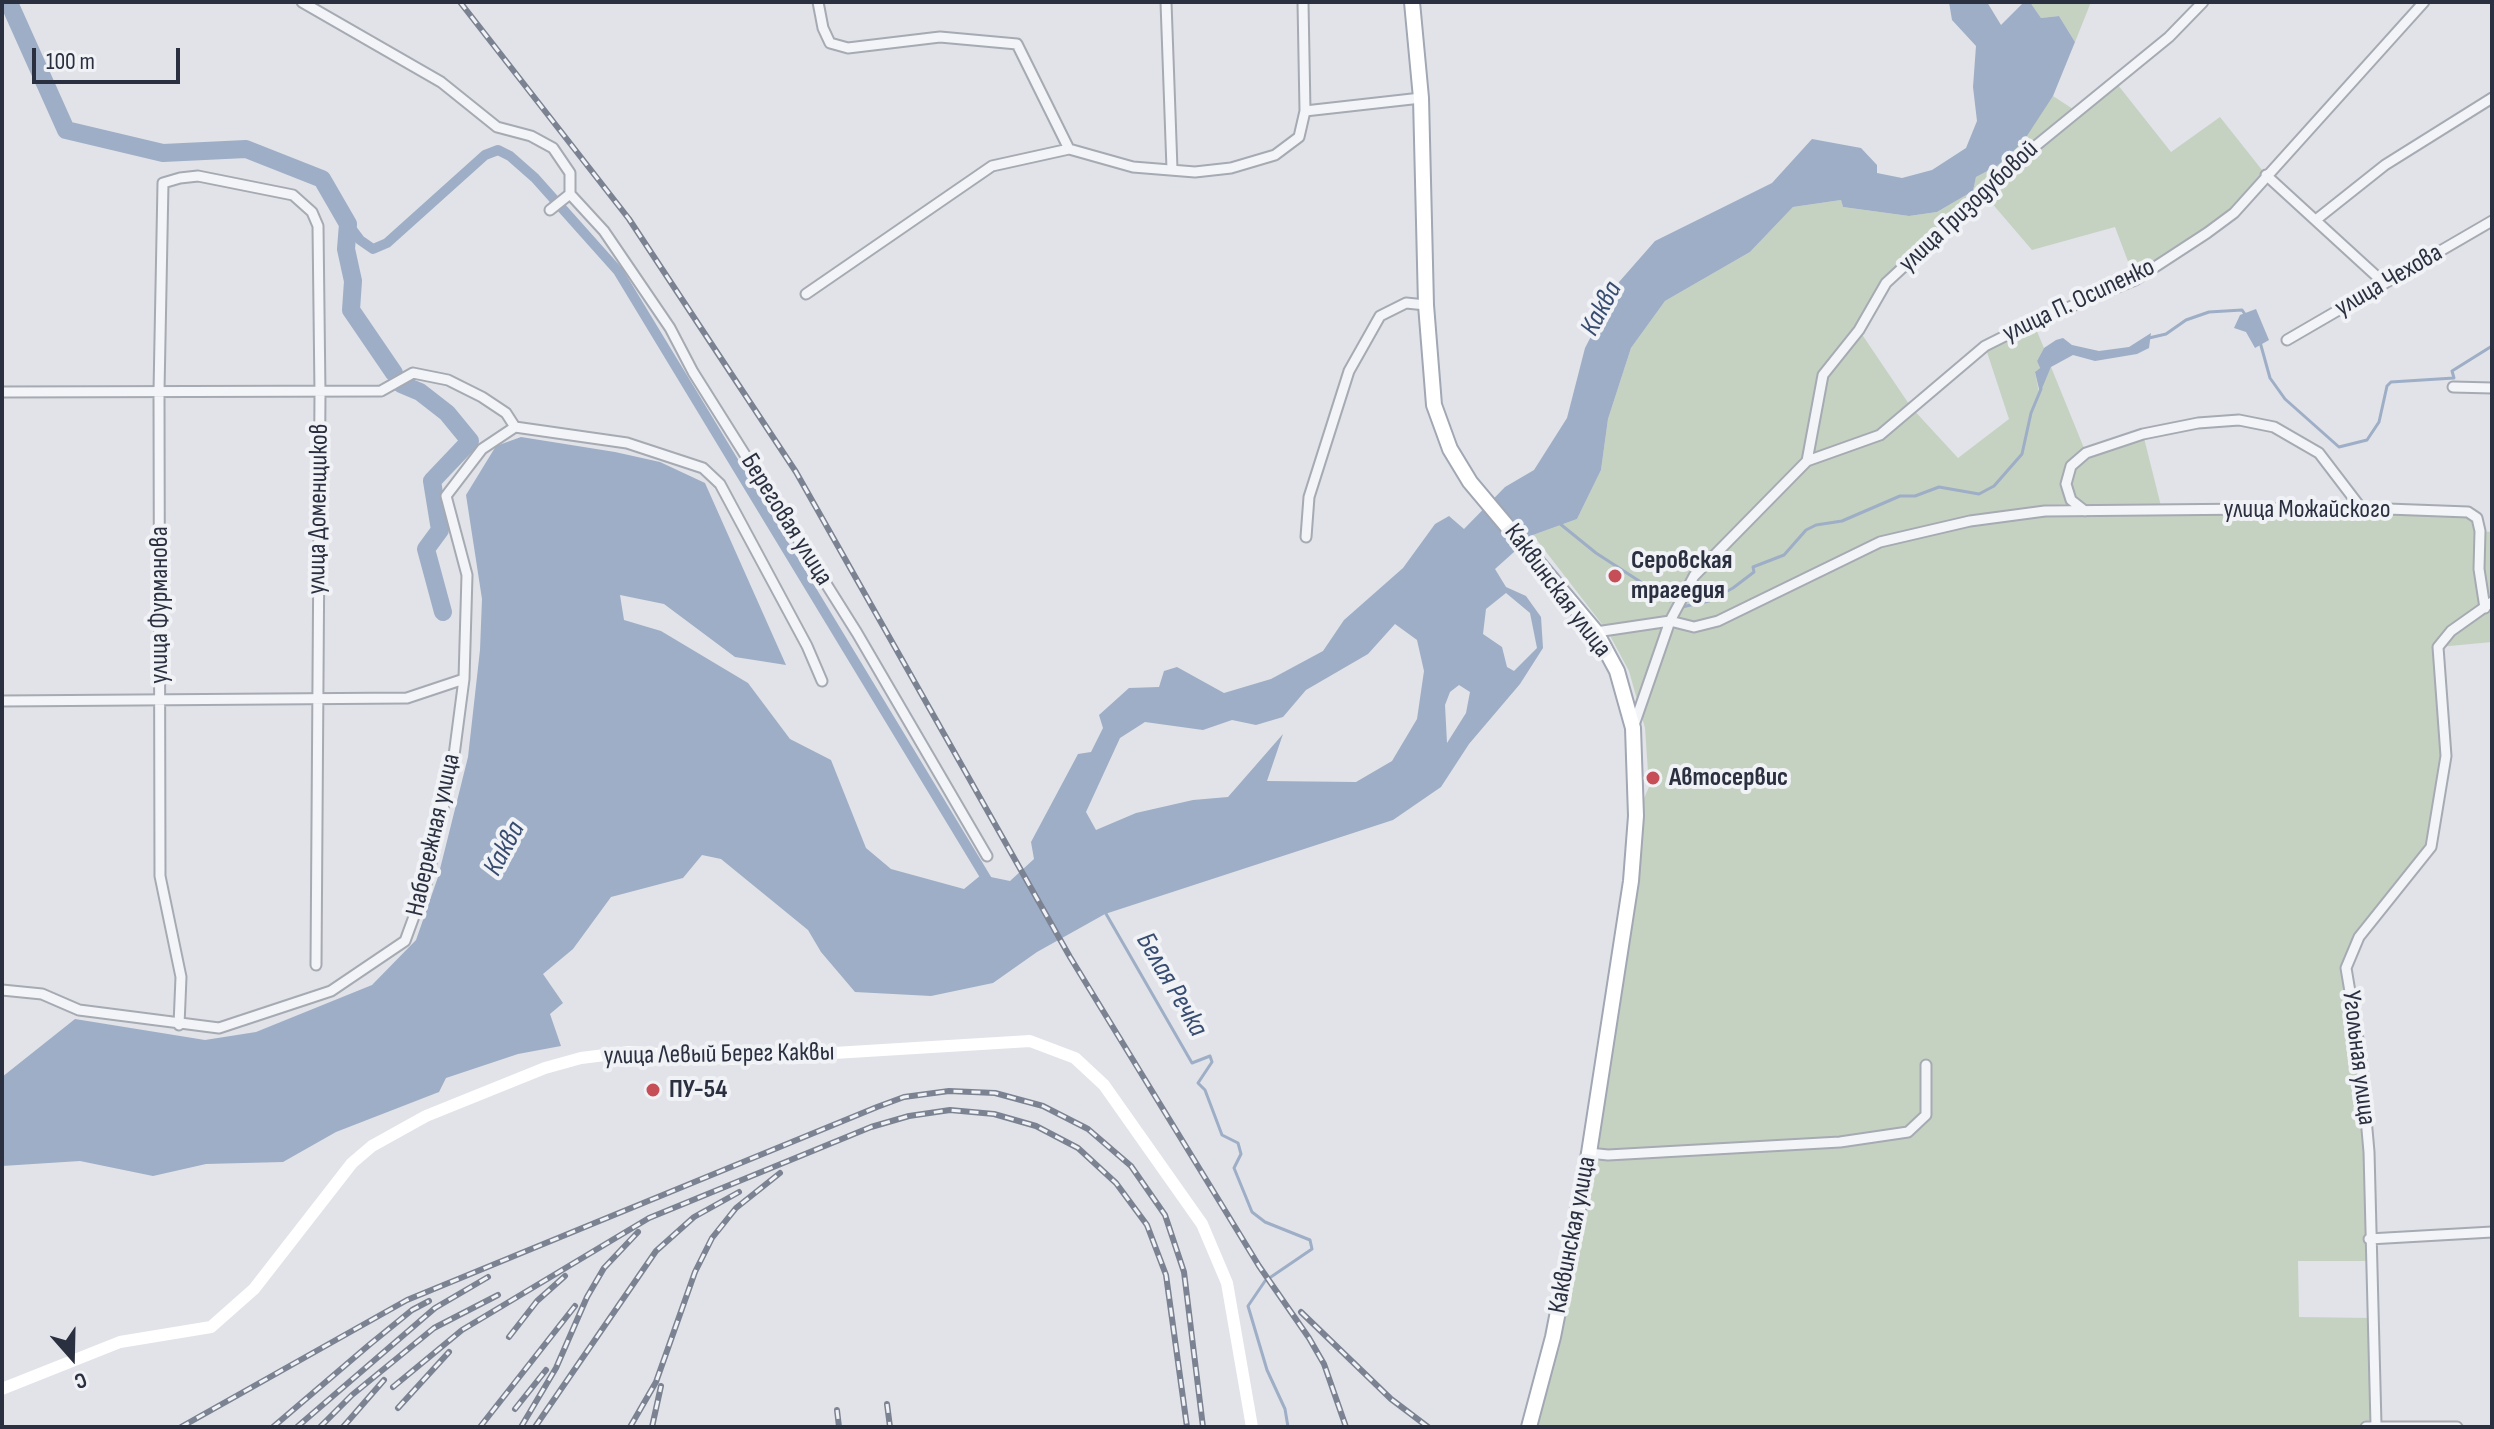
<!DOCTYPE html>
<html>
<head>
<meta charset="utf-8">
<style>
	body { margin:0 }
	#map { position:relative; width:2494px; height:1429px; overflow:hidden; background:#e1e3e8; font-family:"Sofia Sans Condensed",sans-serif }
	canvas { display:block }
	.frame { position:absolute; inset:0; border:4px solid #2a303f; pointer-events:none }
	.north { position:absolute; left:32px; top:1317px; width:80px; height:80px; -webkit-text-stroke:6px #f0f2f6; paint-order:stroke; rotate:160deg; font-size:22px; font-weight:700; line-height:32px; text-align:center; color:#2a303f }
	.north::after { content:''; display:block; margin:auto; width:28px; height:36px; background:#2a303f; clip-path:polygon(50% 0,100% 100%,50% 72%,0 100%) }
	.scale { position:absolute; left:32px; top:48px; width:148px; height:36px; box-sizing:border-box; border:4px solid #2a303f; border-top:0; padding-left:10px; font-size:24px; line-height:28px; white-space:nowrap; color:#2a303f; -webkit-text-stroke:6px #f0f2f6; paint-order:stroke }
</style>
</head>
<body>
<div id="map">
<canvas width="2494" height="1429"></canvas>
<div class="frame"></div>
<div class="north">С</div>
<div class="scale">100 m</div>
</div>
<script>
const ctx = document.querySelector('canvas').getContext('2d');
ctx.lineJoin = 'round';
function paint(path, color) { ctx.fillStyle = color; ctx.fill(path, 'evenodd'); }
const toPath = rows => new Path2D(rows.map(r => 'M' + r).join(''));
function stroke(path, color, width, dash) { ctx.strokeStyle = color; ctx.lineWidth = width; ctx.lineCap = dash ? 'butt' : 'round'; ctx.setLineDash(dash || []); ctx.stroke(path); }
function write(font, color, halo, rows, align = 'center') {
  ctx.font = font + ' "Sofia Sans Condensed",sans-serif'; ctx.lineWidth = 8; ctx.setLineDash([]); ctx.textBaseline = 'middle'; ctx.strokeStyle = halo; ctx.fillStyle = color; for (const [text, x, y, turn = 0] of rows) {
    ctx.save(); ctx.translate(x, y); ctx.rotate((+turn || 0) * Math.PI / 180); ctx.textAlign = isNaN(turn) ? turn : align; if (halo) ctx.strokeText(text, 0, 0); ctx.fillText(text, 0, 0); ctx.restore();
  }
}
const green = toPath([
	[2030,2,2091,2,2075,42,2059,16,2041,18],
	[2114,80,2171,152,2220,117,2266,175,2234,213,2135,280,2115,227,2032,250,1984,194,1886,283,1859,330,1911,407,1958,458,2009,419,1985,346,2033,322,2044,348,2037,361,2040,368,2035,372,2039,392,2051,367,2086,453,2143,434,2162,510,2468,512,2480,531,2492,532,2492,642,2439,647,2446,756,2431,847,2359,937,2346,968,2360,1051,2370,1261,2298,1261,2299,1317,2372,1318,2376,1425,2457,1427,1529,1427,1553,1337,1636,816,1649,787,1645,728,1629,671,1608,632,1533,535,1577,519,1601,470,1608,419,1631,348,1665,301,1750,252,1793,207,1841,200,1843,207,1909,216,1937,212,1973,191,1976,177,1997,166,2053,96,2076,111]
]);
const water = toPath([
	[1949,2,1987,2,2001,25,2024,2,2030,2,2041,18,2059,16,2075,42,2053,96,2023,142,1997,166,1976,177,1973,191,1937,212,1909,216,1843,207,1841,200,1793,207,1750,252,1665,301,1631,348,1608,419,1601,470,1577,519,1533,535,1495,569,1506,587,1526,596,1541,617,1543,648,1520,684,1469,744,1441,787,1393,820,1105,914,1037,952,993,983,931,996,855,992,821,952,808,930,721,859,702,855,683,878,611,897,573,949,543,974,563,1003,550,1014,561,1046,518,1054,446,1078,439,1092,336,1132,283,1162,206,1164,153,1176,80,1161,2,1166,2,1077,75,1019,205,1040,256,1032,372,985,416,940,438,877,468,757,480,650,482,599,466,495,496,446,521,437,615,452,660,462,705,483,786,665,735,657,664,604,620,595,624,620,661,631,748,683,790,739,831,760,866,848,891,869,964,889,981,875,1010,881,1034,859,1031,842,1078,754,1091,752,1103,728,1099,715,1129,688,1159,687,1164,671,1177,667,1224,693,1271,679,1323,651,1344,620,1403,568,1435,524,1449,516,1464,529,1505,487,1534,470,1567,418,1585,348,1619,282,1655,241,1772,183,1812,139,1861,148,1877,165,1877,173,1902,178,1932,170,1966,148,1977,121,1973,87,1976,46,1952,20],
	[1506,593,1530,613,1537,648,1514,671,1507,667,1502,647,1483,634,1486,609],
	[1395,624,1417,640,1424,671,1417,719,1392,761,1356,782,1267,781,1283,734,1228,797,1193,800,1136,813,1096,830,1086,812,1120,738,1145,722,1203,730,1232,720,1256,725,1283,717,1306,690,1368,654],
	[1459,685,1470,692,1466,713,1447,743,1445,705,1450,692],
	[2256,309,2269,340,2255,348,2246,332,2234,328,2240,315],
	[2151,333,2149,348,2137,354,2095,361,2073,355,2051,367,2040,393,2035,372,2040,368,2037,361,2044,348,2056,340,2063,338,2072,345,2099,351,2129,347]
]);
const stream = toPath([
	[2149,338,2166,334,2186,320,2209,312,2242,310,2247,317],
	[2260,342,2270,378,2285,399,2339,447,2367,440,2379,422,2387,386,2391,382,2454,378,2452,371,2492,346],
	[1559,523,1596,553,1670,601],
	[1682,607,1709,601,1733,588,1754,572,1753,567,1784,555,1806,530,1816,525,1842,521,1900,496,1915,496,1939,487,1979,494,1994,486,2022,454,2031,413,2041,389],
	[1105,912,1192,1063,1210,1056,1212,1062,1198,1083,1205,1090,1222,1135,1238,1143,1241,1154,1234,1168,1252,1212,1265,1222,1310,1240,1312,1249,1265,1281,1248,1306,1267,1370,1285,1409,1288,1427]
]);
const canal = toPath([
	[348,224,360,240,373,249,387,243,485,155,498,150,510,156,535,178,618,271,989,883]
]);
const river = toPath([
	[2,2,10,5,66,130,163,153,246,149,322,179,348,224,346,249,353,281,351,310,394,373],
	[401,384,420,392,447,413,470,441,432,481,440,530,426,549,443,612]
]);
const minor = toPath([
	[302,2,441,82,497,127,531,136,553,148,570,173,570,194,550,210],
	[818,2,823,28,830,43,848,48,940,37,1017,44,1069,149],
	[1166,2,1172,169],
	[1305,111,1421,98],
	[2266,175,2384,283],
	[570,194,604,231,670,328,693,372,857,633,987,856],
	[2317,219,2385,165,2492,98],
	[806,294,992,166,1069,149,1133,167,1195,172,1231,168,1275,155,1299,137,1305,111,1303,2],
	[2287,340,2492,221],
	[2453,387,2492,388],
	[2,392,381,391,413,373,448,380,482,397,506,413,515,427,627,443,703,468,720,484,807,646,822,681],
	[1807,461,1823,375,1859,330,1886,283,2022,157,2169,37,2203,2],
	[2085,511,2071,500,2066,484,2071,466,2086,453,2143,434,2198,423,2239,420,2274,427,2319,453,2361,508],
	[1306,537,1309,497,1349,371,1380,316,1406,303,1426,305],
	[1596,632,1670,621,1694,627,1718,621,1880,542,1970,521,2045,511,2361,508,2468,512,2477,518,2480,531,2479,569,2485,608],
	[2,701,407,698,464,679],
	[1634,725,1670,621,1694,576,1807,461,1880,435,1985,346,2033,322,2135,280,2207,233,2234,213,2424,2],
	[2,990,42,994,79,1010,219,1028,331,991,405,941,427,881,453,763,464,679,467,575,446,496,482,449,515,427],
	[179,1025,181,977,160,876,159,391,163,183,180,178,198,176,293,195,312,212,318,226,320,394,316,965],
	[1589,1153,1608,1155,1840,1142,1908,1132,1926,1115,1926,1065],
	[2369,1239,2492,1232],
	[2376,1425,2369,1152,2360,1051,2346,968,2359,937,2431,847,2446,756,2438,647,2451,631,2492,602],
	[2366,1427,2457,1427]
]);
const secondary = toPath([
	[2,1389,120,1342,211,1327,254,1289,352,1163,372,1146,426,1116,545,1068,581,1058,629,1052,736,1059,1030,1041,1075,1058,1104,1085,1202,1224,1227,1283,1252,1427]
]);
const primary = toPath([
	[1412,2,1421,98,1426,305,1434,405,1450,449,1470,482,1596,632,1617,671,1633,728,1636,816,1631,881,1589,1153,1553,1337,1529,1427]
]);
const rail = toPath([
	[460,2,629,219,796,472,1070,957,1259,1266,1309,1338,1324,1364,1346,1427],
	[1301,1312,1391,1399,1428,1427],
	[509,1337,537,1301,565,1276],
	[393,1387,462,1330,649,1218,871,1127,909,1116,950,1110,994,1114,1036,1126,1078,1148,1116,1183,1147,1225,1166,1275,1187,1427],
	[887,1404,890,1427],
	[398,1408,449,1352],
	[515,1409,546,1370],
	[837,1410,839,1427],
	[181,1427,407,1300,877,1107,904,1097,949,1091,995,1093,1043,1106,1088,1129,1131,1166,1165,1215,1184,1272,1203,1427],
	[273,1427,369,1345,412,1310,429,1301],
	[297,1427,435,1308,488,1277],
	[320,1427,352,1395,434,1328,498,1295],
	[343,1427,384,1380],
	[480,1427,575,1306],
	[521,1427,556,1368,587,1297,604,1268,638,1232],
	[535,1427,656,1251,694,1217,739,1192],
	[630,1427,656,1382,695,1272,712,1238,736,1208,780,1173],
	[652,1427,661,1386]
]);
const markers = [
	[1615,576,8,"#c54e57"],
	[1653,778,8,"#c54e57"],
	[653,1090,8,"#c54e57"]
];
const streetNames = [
	["улица Гризодубовой",1969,207,-43],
	["улица Чехова",2389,281,-30],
	["улица П. Осипенко",2079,301,-25],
	["улица Доменщиков",319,509,-89],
	["улица Можайского",2307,510],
	["Береговая улица",786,520,58],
	["Каквинская улица",1557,591,53],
	["улица Фурманова",160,605,-90],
	["Набережная улица",434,835,-77],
	["улица Левый Берег Каквы",719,1055,-1],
	["Угольная улица",2358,1058,83],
	["Каквинская улица",1573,1235,-79]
];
const poiNames = [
	["Серовская",1631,561],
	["трагедия",1631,591],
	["Автосервис",1669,778],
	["ПУ-54",669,1090]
];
const waterNames = [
	["Каква",1602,309,-62],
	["Каква",505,849,-62],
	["Белая Речка",1171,985,60]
];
paint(green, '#c5d2c2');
paint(water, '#9eaec6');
stroke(stream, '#9eaec6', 3);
stroke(canal, '#9eaec6', 10);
stroke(river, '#9eaec6', 18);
stroke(minor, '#a6aab2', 13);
stroke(primary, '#a1a7b3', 18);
stroke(minor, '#f3f4f7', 9);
stroke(secondary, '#fff', 12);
stroke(primary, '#fff', 14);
stroke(rail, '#7b8291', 6);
stroke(rail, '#f0f2f6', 3, [9]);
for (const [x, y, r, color] of markers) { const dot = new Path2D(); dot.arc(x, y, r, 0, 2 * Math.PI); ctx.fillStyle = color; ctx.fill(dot); stroke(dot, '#f0f2f6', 3); }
write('26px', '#2a303f', '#f0f2f6', streetNames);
write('bold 26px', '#2a303f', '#f0f2f6', poiNames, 'left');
write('italic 28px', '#374c70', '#f0f2f6', waterNames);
</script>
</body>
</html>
